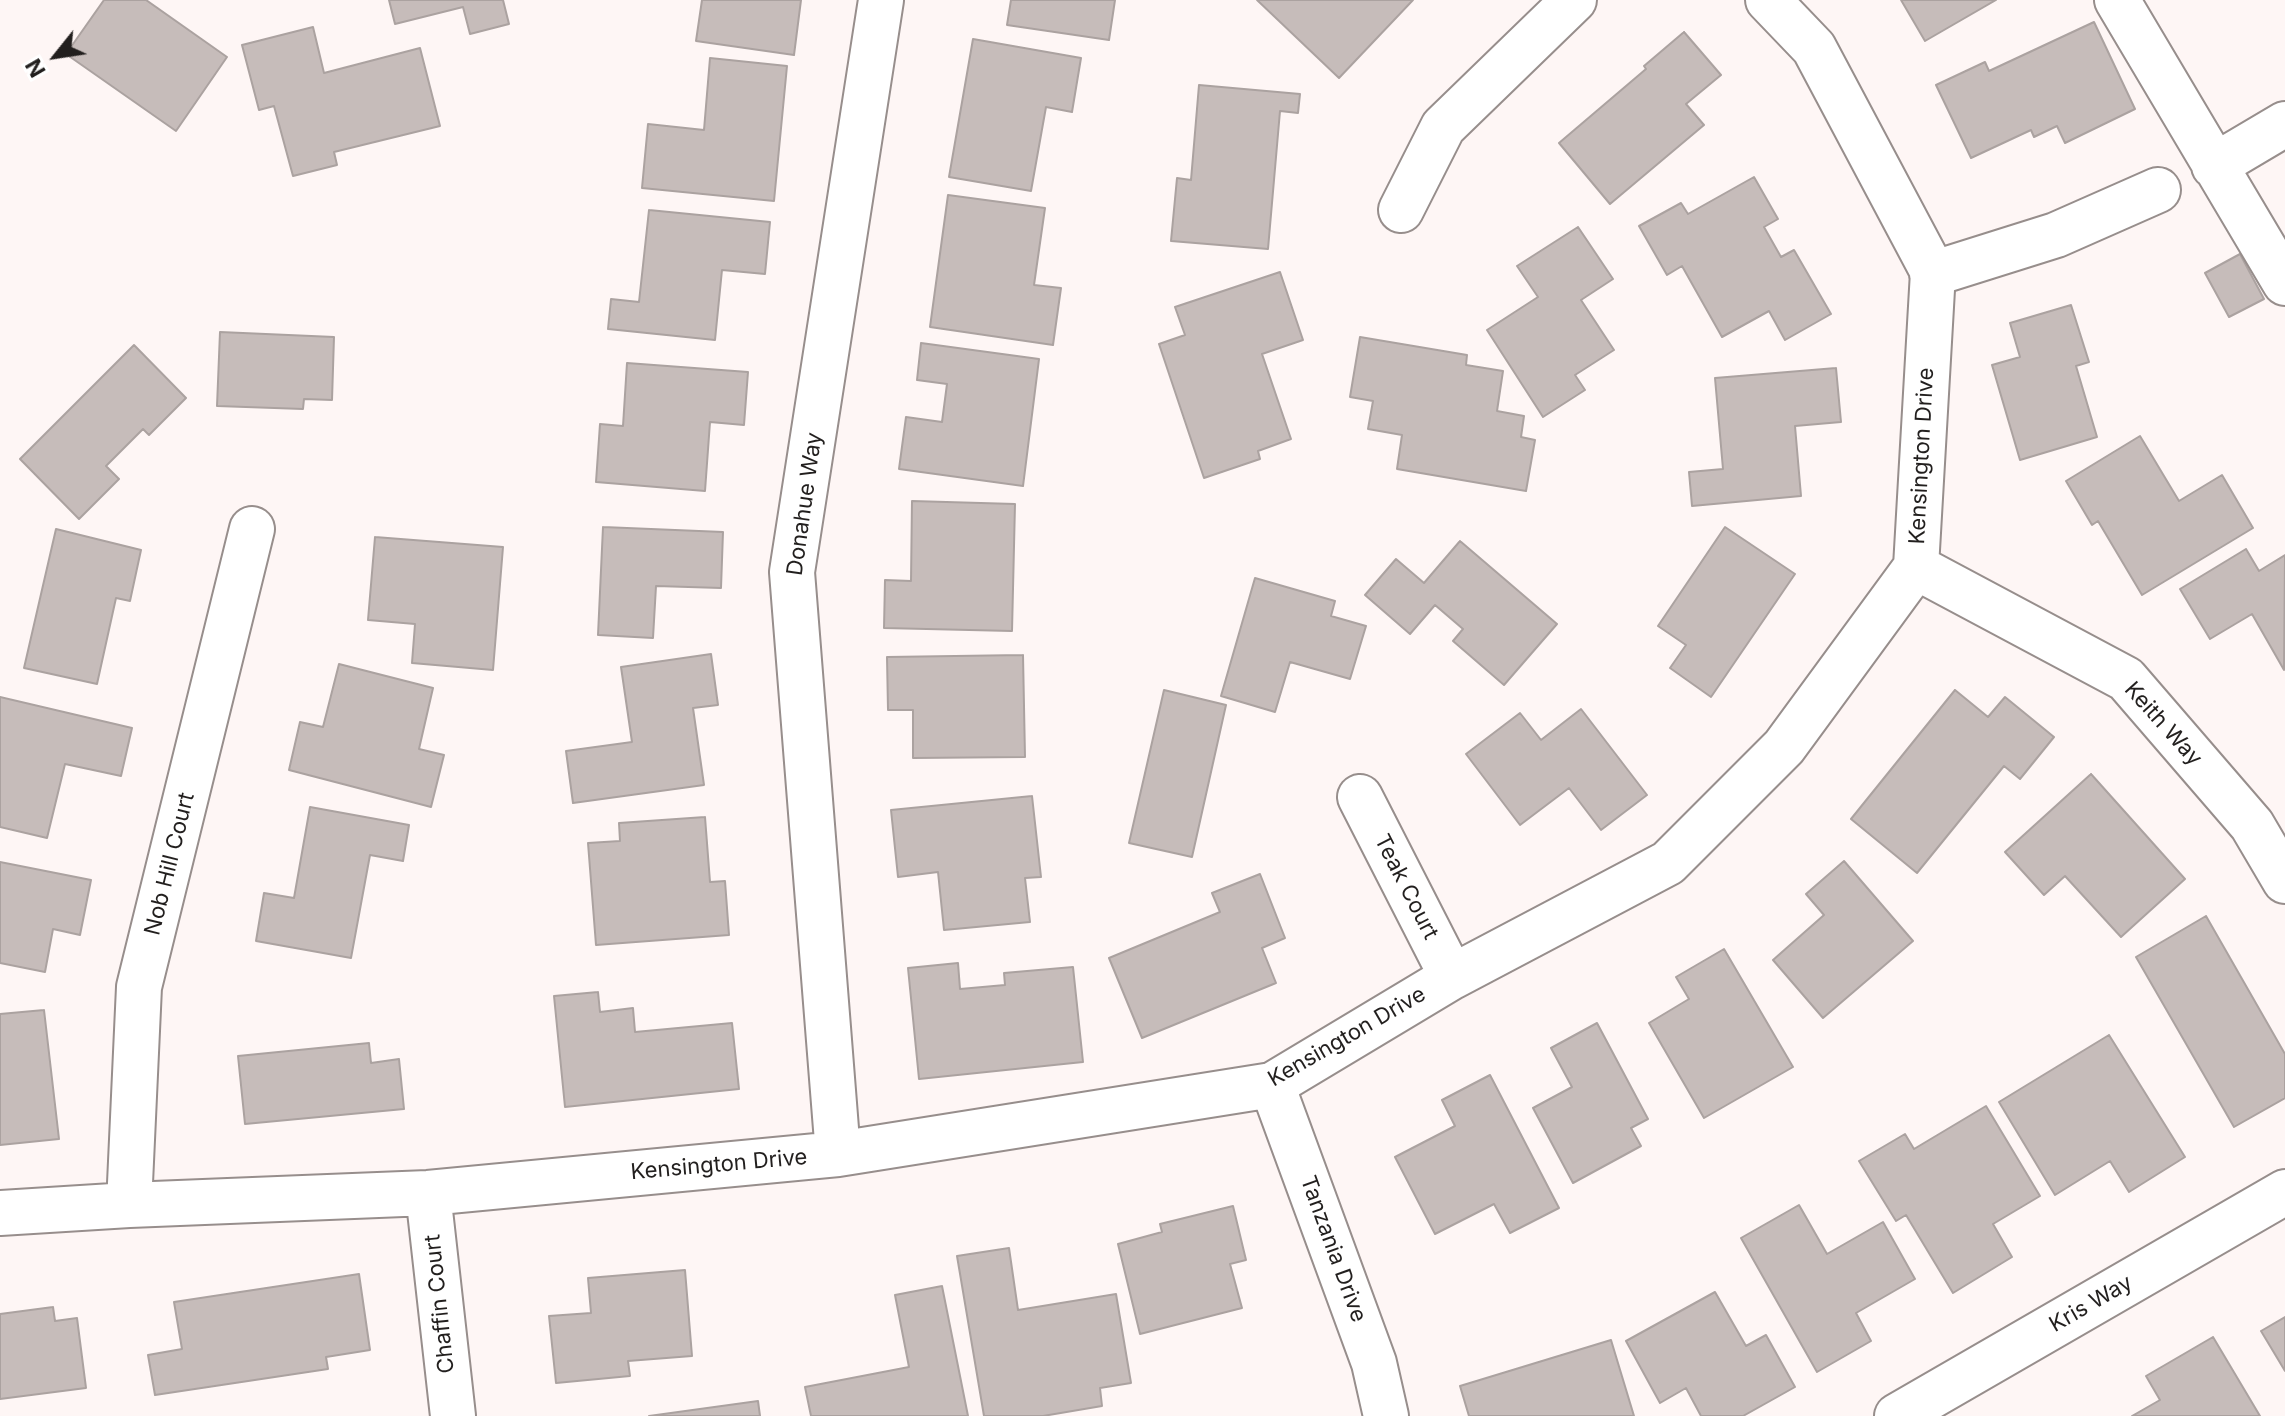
<!DOCTYPE html>
<html>
<head>
<meta charset="utf-8">
<style>
	body { margin:0 }
	#map { position:relative; width:2285px; height:1416px; overflow:hidden; background:#fef6f5; font-family:Inter,sans-serif }
	canvas { display:block }
	.north { position:absolute; left:16px; top:16px; width:80px; height:80px; -webkit-text-stroke:6px #fff; paint-order:stroke; rotate:240deg; font-size:22px; font-weight:700; line-height:32px; text-align:center; color:#221f1e }
	.north::after { content:''; display:block; margin:auto; width:28px; height:36px; background:#221f1e; clip-path:polygon(50% 0,100% 100%,50% 72%,0 100%) }
</style>
</head>
<body>
<div id="map">
<canvas width="2285" height="1416"></canvas>
<div class="north">N</div>
</div>
<script>
const ctx = document.querySelector('canvas').getContext('2d');
ctx.lineJoin = 'round';
function paint(path, color) { ctx.fillStyle = color; ctx.fill(path, 'evenodd'); }
const toPath = rows => new Path2D(rows.map(r => 'M' + r).join(''));
function stroke(path, color, width, dash) { ctx.strokeStyle = color; ctx.lineWidth = width; ctx.lineCap = dash ? 'butt' : 'round'; ctx.setLineDash(dash || []); ctx.stroke(path); }
function write(font, color, halo, rows, align = 'center') {
  ctx.font = font + ' Inter,sans-serif'; ctx.lineWidth = 6; ctx.setLineDash([]); ctx.textBaseline = 'middle'; ctx.strokeStyle = halo; ctx.fillStyle = color; for (const [text, x, y, turn = 0] of rows) {
    ctx.save(); ctx.translate(x, y); ctx.rotate((+turn || 0) * Math.PI / 180); ctx.textAlign = isNaN(turn) ? turn : align; if (halo) ctx.strokeText(text, 0, 0); ctx.fillText(text, 0, 0); ctx.restore();
  }
}
const building = toPath([
	[104,0,146,0,227,57,176,131,66,54,104,0],
	[389,0,503,0,509,24,470,34,463,7,395,24,389,0],
	[702,0,801,0,794,55,696,41,702,0],
	[1011,0,1115,0,1109,40,1007,25,1011,0],
	[1257,0,1413,0,1339,78,1257,0],
	[1901,0,1996,0,1925,41,1901,0],
	[2094,22,2135,109,2065,143,2057,126,2034,137,2031,130,1971,158,1936,85,1985,62,1989,71,2094,22],
	[313,27,324,73,420,48,440,126,334,152,337,165,293,176,274,106,259,110,242,45,313,27],
	[1684,32,1721,75,1686,104,1704,125,1610,204,1559,143,1646,69,1644,66,1684,32],
	[973,39,1081,58,1072,112,1046,107,1031,191,949,177,973,39],
	[710,58,787,66,774,201,642,188,648,124,704,130,710,58],
	[1199,85,1300,94,1298,113,1280,111,1268,249,1171,241,1177,178,1191,180,1199,85],
	[1754,177,1778,219,1764,227,1781,257,1794,250,1831,314,1785,340,1769,311,1722,337,1682,266,1667,275,1639,226,1681,203,1688,214,1754,177],
	[948,195,1045,208,1034,285,1061,288,1053,345,930,327,948,195],
	[649,210,770,222,765,274,722,270,715,340,608,329,611,299,639,302,649,210],
	[1578,227,1613,279,1581,300,1614,350,1575,375,1585,390,1543,417,1487,330,1538,297,1517,266,1578,227],
	[2240,254,2264,299,2229,317,2205,273,2240,254],
	[1280,272,1303,340,1262,354,1291,439,1258,451,1260,459,1204,478,1159,344,1185,335,1175,307,1280,272],
	[2071,305,2089,362,2076,366,2097,437,2020,460,1992,365,2020,357,2010,323,2071,305],
	[220,332,334,337,332,400,304,399,303,409,217,406,220,332],
	[1360,337,1467,355,1466,365,1503,371,1497,411,1524,416,1521,437,1535,440,1526,491,1397,469,1402,435,1368,429,1373,401,1350,397,1360,337],
	[921,343,1039,359,1023,486,899,469,906,417,942,422,947,384,917,380,921,343],
	[134,345,186,398,149,435,143,429,106,466,119,479,79,519,20,459,134,345],
	[627,363,748,372,744,425,710,422,705,491,596,482,600,424,623,426,627,363],
	[1836,368,1841,422,1795,426,1801,496,1692,506,1689,472,1723,469,1715,378,1836,368],
	[2140,436,2179,501,2222,475,2253,528,2142,595,2098,521,2092,525,2066,481,2140,436],
	[912,501,1015,504,1012,631,884,628,885,580,911,581,912,501],
	[603,527,723,532,721,588,656,586,653,638,598,635,603,527],
	[1725,527,1795,574,1711,697,1670,668,1686,645,1658,626,1725,527],
	[56,529,141,550,130,601,116,598,97,684,24,668,56,529],
	[375,537,503,547,493,670,412,663,415,624,368,620,375,537],
	[1460,541,1557,624,1504,685,1453,641,1463,629,1435,605,1410,634,1365,595,1396,559,1424,583,1460,541],
	[2246,549,2259,571,2285,555,2284,670,2252,614,2210,639,2180,589,2246,549],
	[1255,578,1335,601,1331,616,1366,626,1350,679,1290,662,1275,712,1221,696,1255,578],
	[711,654,718,705,693,708,704,785,573,803,566,751,632,742,621,667,711,654],
	[1023,655,1025,757,913,758,913,710,888,710,887,657,1023,655],
	[339,664,433,688,419,749,444,755,431,807,289,770,300,722,323,727,339,664],
	[1164,690,1226,705,1192,857,1129,843,1164,690],
	[1955,690,1988,717,2005,697,2054,737,2020,779,2004,766,1917,873,1851,819,1955,690],
	[0,697,132,728,121,776,65,764,47,838,0,827,0,697],
	[1581,709,1647,795,1601,830,1569,788,1520,825,1466,754,1520,713,1541,740,1581,709],
	[2091,774,2185,879,2121,937,2065,876,2044,895,2005,852,2091,774],
	[1032,796,1041,877,1025,878,1030,922,944,930,938,872,898,877,891,810,1032,796],
	[310,807,409,825,403,861,370,855,351,958,256,941,264,893,294,898,310,807],
	[705,817,710,882,725,881,729,935,596,945,588,843,620,841,619,823,705,817],
	[1844,861,1913,941,1823,1018,1773,960,1824,915,1806,894,1844,861],
	[0,862,91,880,80,935,53,929,45,972,0,963,0,862],
	[1260,874,1285,938,1262,948,1276,983,1142,1038,1109,958,1220,912,1212,893,1260,874],
	[2206,916,2285,1054,2285,1098,2234,1127,2136,957,2206,916],
	[1724,949,1793,1067,1704,1118,1649,1023,1689,999,1676,977,1724,949],
	[958,963,960,989,1005,985,1004,973,1073,967,1083,1062,919,1079,908,968,958,963],
	[598,992,600,1012,633,1008,635,1032,732,1023,739,1089,565,1107,554,996,598,992],
	[44,1010,59,1139,0,1145,0,1014,44,1010],
	[1597,1023,1648,1119,1631,1128,1641,1146,1573,1183,1533,1108,1572,1087,1551,1048,1597,1023],
	[2109,1035,2185,1157,2129,1192,2110,1161,2055,1195,1999,1102,2109,1035],
	[369,1043,371,1063,399,1059,404,1109,245,1124,238,1056,369,1043],
	[1490,1075,1559,1208,1510,1233,1494,1204,1435,1234,1395,1157,1455,1126,1442,1100,1490,1075],
	[1986,1106,2040,1196,1993,1224,2012,1257,1953,1293,1906,1215,1896,1221,1859,1161,1905,1134,1914,1149,1986,1106],
	[1799,1205,1827,1254,1883,1222,1915,1279,1856,1313,1871,1341,1817,1372,1741,1238,1799,1205],
	[1233,1206,1246,1260,1230,1264,1242,1308,1140,1334,1118,1244,1162,1232,1160,1224,1233,1206],
	[1009,1248,1018,1310,1116,1294,1131,1383,1100,1388,1102,1406,1043,1416,984,1416,957,1256,1009,1248],
	[685,1270,692,1356,628,1361,630,1376,556,1383,549,1316,591,1313,588,1278,685,1270],
	[359,1274,370,1350,326,1357,328,1369,155,1395,148,1355,182,1349,174,1302,359,1274],
	[942,1286,968,1416,811,1416,805,1387,909,1367,895,1295,942,1286],
	[1715,1292,1746,1346,1766,1335,1795,1387,1743,1416,1701,1416,1686,1388,1660,1403,1626,1341,1715,1292],
	[53,1307,55,1321,77,1318,86,1388,0,1399,0,1314,53,1307],
	[2285,1317,2285,1371,2261,1331,2285,1317],
	[2213,1337,2260,1416,2132,1416,2160,1400,2146,1376,2213,1337],
	[1611,1340,1634,1416,1469,1416,1460,1386,1611,1340],
	[758,1401,760,1416,649,1416,758,1401]
]);
const minor = toPath([
	[2117,0,2285,283],
	[2214,166,2285,124],
	[1401,210,1443,127,1574,0],
	[1932,274,2056,235,2158,190],
	[1916,567,2126,679,2252,825,2285,881],
	[1360,797,1452,977],
	[1272,1085,1374,1363,1386,1416],
	[838,1154,792,572,881,0],
	[428,1193,453,1416],
	[129,1205,139,987,252,529],
	[0,1213,129,1205,428,1193,838,1154,1272,1085,1452,977,1668,863,1784,747,1916,567,1933,272,1814,48,1768,0],
	[1897,1416,2285,1192]
]);
const streetNames = [
	["Kensington Drive",1922,456,-87],
	["Donahue Way",805,504,-82],
	["Keith Way",2163,724,48],
	["Nob Hill Court",170,864,-76],
	["Teak Court",1406,887,63],
	["Kensington Drive",1347,1037,-30],
	["Kensington Drive",719,1165,-5],
	["Tanzania Drive",1333,1249,70],
	["Chaffin Court",440,1304,-96],
	["Kris Way",2091,1304,-30]
];
paint(building, '#c6bcba');
stroke(building, '#aba2a0', 2);
stroke(minor, '#978e8c', 48);
stroke(minor, '#fff', 44);
write('22px', '#221f1e', '#fff', streetNames);
</script>
</body>
</html>
